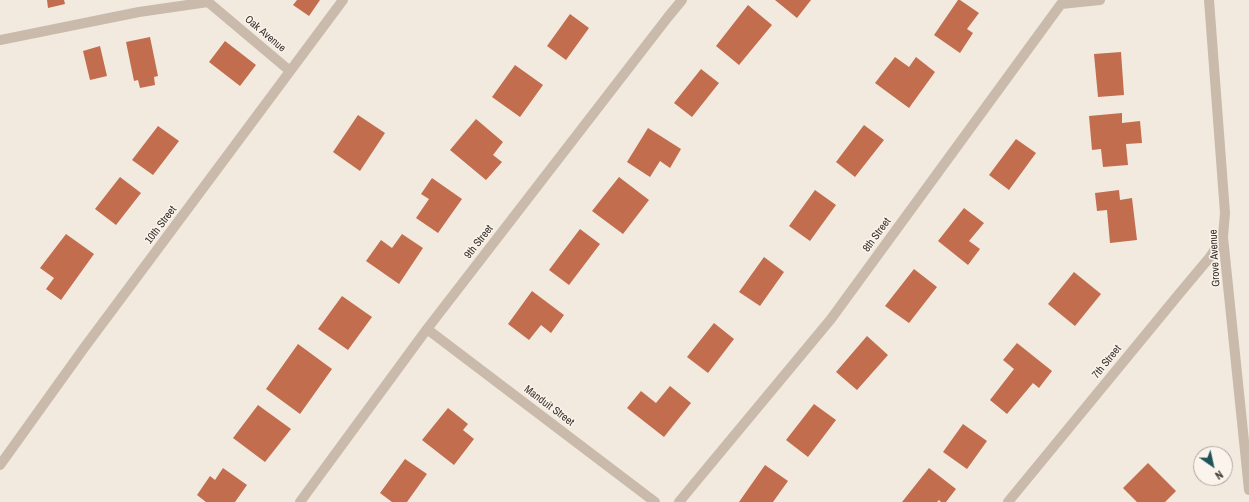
<!DOCTYPE html>
<html>
<head>
<meta charset="utf-8">
<style>
	body { margin:0 }
	#map { position:relative; width:1249px; height:502px; overflow:hidden; background:#f2eadf; font-family:"Archivo Narrow",sans-serif }
	canvas { display:block }
	.north { position:absolute; left:1193px; top:446px; width:40px; height:40px; box-sizing:border-box; background:#faf4ec; border:1px solid #aca59e; border-radius:50%; rotate:146deg; font-size:11px; font-weight:700; line-height:16px; text-align:center; color:#382f2a }
	.north::after { content:''; display:block; margin:auto; width:14px; height:18px; background:#215358; clip-path:polygon(50% 0,100% 100%,50% 72%,0 100%) }
</style>
</head>
<body>
<div id="map">
<canvas width="1249" height="502"></canvas>
<div class="north">N</div>
</div>
<script>
const ctx = document.querySelector('canvas').getContext('2d');
ctx.lineJoin = 'round';
function paint(path, color) { ctx.fillStyle = color; ctx.fill(path, 'evenodd'); }
const toPath = rows => new Path2D(rows.map(r => 'M' + r).join(''));
function stroke(path, color, width, dash) { ctx.strokeStyle = color; ctx.lineWidth = width; ctx.lineCap = dash ? 'butt' : 'round'; ctx.setLineDash(dash || []); ctx.stroke(path); }
function write(font, color, halo, rows, align = 'center') {
  ctx.font = font + ' "Archivo Narrow",sans-serif'; ctx.lineWidth = 3; ctx.setLineDash([]); ctx.textBaseline = 'middle'; ctx.strokeStyle = halo; ctx.fillStyle = color; for (const [text, x, y, turn = 0] of rows) {
    ctx.save(); ctx.translate(x, y); ctx.rotate((+turn || 0) * Math.PI / 180); ctx.textAlign = isNaN(turn) ? turn : align; if (halo) ctx.strokeText(text, 0, 0); ctx.fillText(text, 0, 0); ctx.restore();
  }
}
const building = toPath([
	[47,0,64,0,65,4,48,8],
	[297,0,320,0,309,16,293,5],
	[775,0,811,0,797,18],
	[958,0,960,0,979,13,967,29,973,33,960,53,934,35],
	[748,5,772,25,739,65,716,46],
	[570,14,589,28,566,60,547,46],
	[150,37,158,76,154,77,155,85,140,88,138,80,134,81,126,42],
	[225,41,256,65,240,86,209,62],
	[100,46,107,76,90,80,83,51],
	[1121,52,1124,95,1098,97,1094,54],
	[895,57,909,67,916,57,935,72,909,108,875,83],
	[515,65,543,85,520,117,492,97],
	[701,69,719,83,692,117,674,103],
	[1122,113,1122,123,1140,121,1142,143,1126,144,1128,165,1103,167,1101,149,1092,150,1089,116],
	[358,115,385,133,360,171,333,152],
	[476,119,503,142,493,155,502,162,486,180,450,150],
	[864,125,884,140,855,177,836,162],
	[158,126,179,141,153,175,132,160],
	[648,128,681,149,670,168,660,161,650,177,627,162],
	[1016,139,1036,153,1009,190,989,175],
	[120,177,141,193,116,225,95,209],
	[619,177,649,200,623,234,592,211],
	[432,178,462,199,438,233,416,218,429,199,421,194],
	[815,190,836,205,810,241,789,226],
	[1119,190,1120,200,1132,198,1137,240,1110,243,1107,210,1097,211,1095,193],
	[964,208,984,223,969,241,980,249,968,265,938,241],
	[580,229,600,244,569,285,549,270],
	[66,234,94,254,61,300,46,289,54,278,40,268],
	[402,234,423,248,399,284,366,261,381,240,392,248],
	[764,257,784,272,760,306,739,292],
	[914,269,937,287,909,323,885,306],
	[1074,272,1101,294,1075,326,1048,304],
	[532,291,564,315,551,333,541,325,529,340,508,324],
	[342,296,372,317,348,350,318,329],
	[714,323,734,339,708,373,687,357],
	[867,336,888,355,857,390,836,372],
	[1017,343,1052,371,1039,388,1033,383,1007,414,990,400,1014,369,1003,360],
	[298,344,332,369,300,414,266,389],
	[670,386,691,403,664,437,627,408,641,391,656,403],
	[814,404,836,420,808,457,786,440],
	[258,405,291,429,265,462,233,438],
	[448,408,468,424,463,430,474,439,454,465,422,440],
	[963,424,987,441,967,469,943,452],
	[405,459,427,474,407,502,392,502,380,493],
	[1148,463,1176,491,1165,502,1137,502,1123,488],
	[765,465,788,481,773,502,739,502],
	[223,468,247,485,235,502,206,502,197,495,210,476,215,480],
	[929,468,956,489,946,502,941,502,939,500,937,502,902,502]
]);
const minor = toPath([
	[208,0,208,2,290,71],
	[1209,0,1225,213,1223,237,1249,490],
	[0,40,139,12,208,2],
	[427,329,655,502],
	[0,465,84,348,343,0],
	[300,502,427,329,668,17,682,0],
	[679,502,831,319,1061,4,1100,0],
	[1008,502,1179,294,1210,257,1223,237]
]);
const streetNames = [
	["Oak Avenue",265,34,40],
	["10th Street",161,225,-53],
	["8th Street",877,235,-54],
	["9th Street",479,242,-52],
	["Grove Avenue",1215,258,-93],
	["7th Street",1107,362,-51],
	["Manduit Street",549,406,37]
];
paint(building, '#c16d4e');
stroke(minor, '#cabaab', 10);
write('11px', '#382f2a', '#faf4ec', streetNames);
</script>
</body>
</html>
